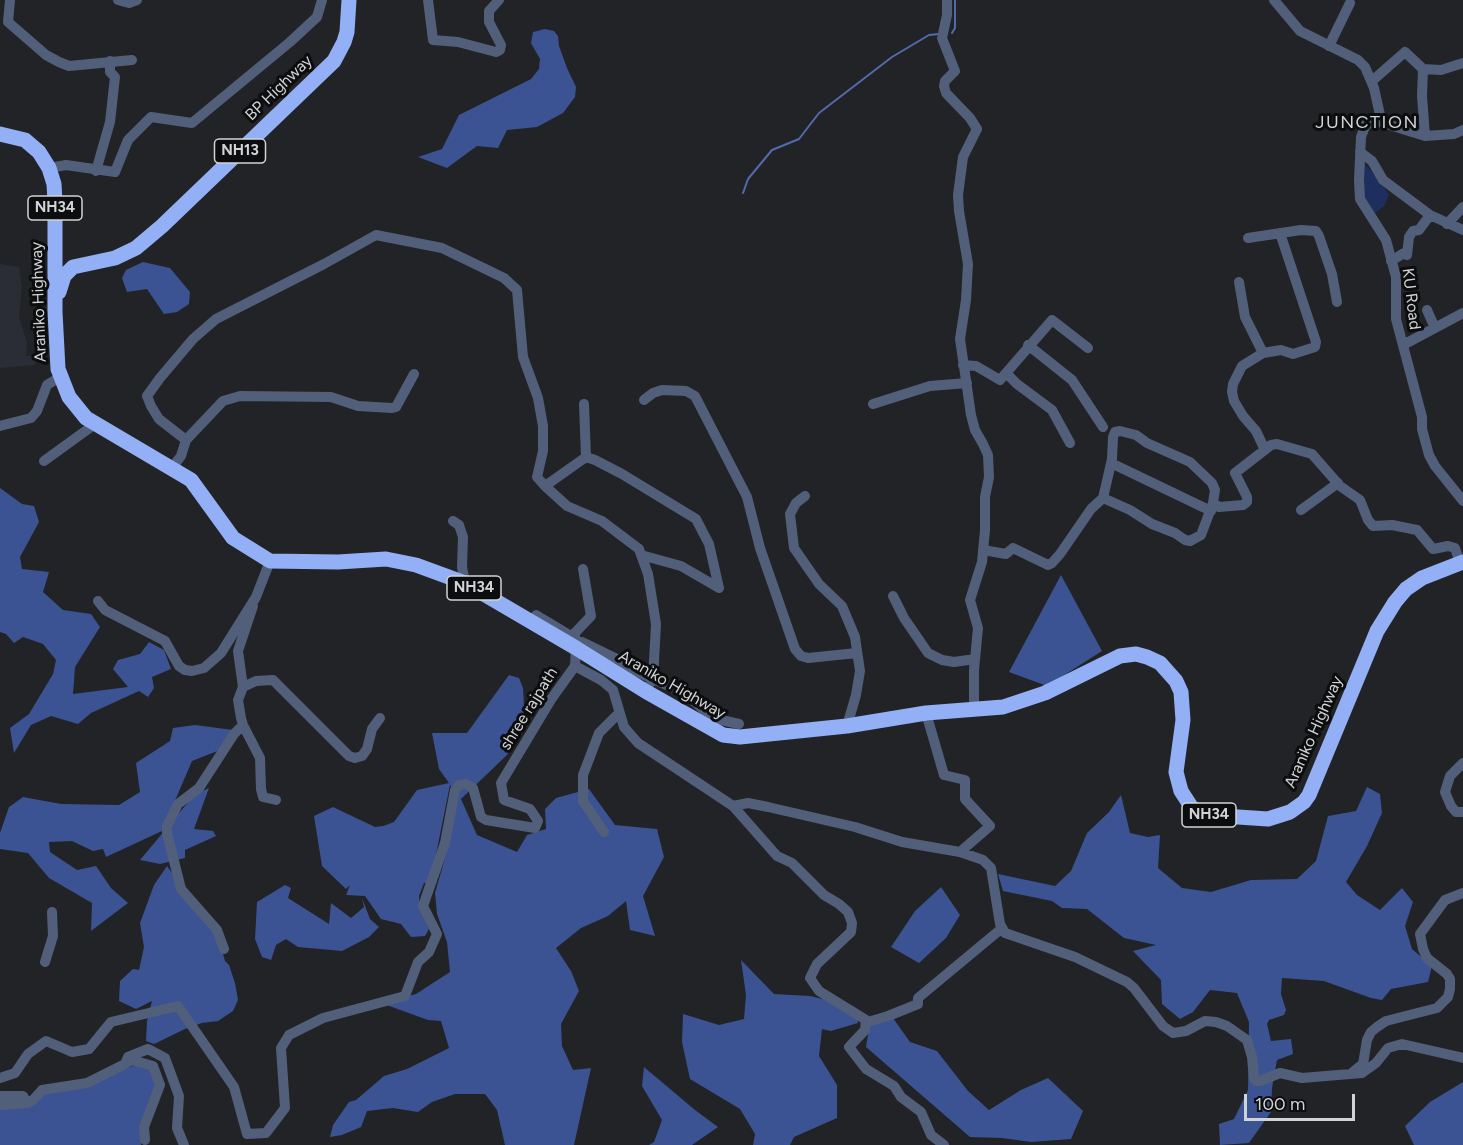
<!DOCTYPE html>
<html>
<head>
<meta charset="utf-8">
<style>
	body { margin:0 }
	#map { position:relative; width:1463px; height:1145px; overflow:hidden; background:#222326; font-family:Figtree,sans-serif }
	canvas { display:block }
	.scale { position:absolute; left:1244px; top:1094px; width:111px; height:27px; box-sizing:border-box; border:3px solid #d2d3d4; border-top:0; padding-left:8px; font-size:18px; line-height:21px; white-space:nowrap; color:#d2d3d4; -webkit-text-stroke:4px #0c0d0e; paint-order:stroke }
</style>
</head>
<body>
<div id="map">
<canvas width="1463" height="1145"></canvas>
<div class="scale">100 m</div>
</div>
<script>
const ctx = document.querySelector('canvas').getContext('2d');
ctx.lineJoin = 'round';
function paint(path, color) { ctx.fillStyle = color; ctx.fill(path, 'evenodd'); }
const toPath = rows => new Path2D(rows.map(r => 'M' + r).join(''));
function stroke(path, color, width, dash) { ctx.strokeStyle = color; ctx.lineWidth = width; ctx.lineCap = dash ? 'butt' : 'round'; ctx.setLineDash(dash || []); ctx.stroke(path); }
function write(font, color, halo, rows, align = 'center') {
  ctx.font = font + ' Figtree,sans-serif'; ctx.lineWidth = 6; ctx.setLineDash([]); ctx.textBaseline = 'middle'; ctx.strokeStyle = halo; ctx.fillStyle = color; for (const [text, x, y, turn = 0] of rows) {
    ctx.save(); ctx.translate(x, y); ctx.rotate((+turn || 0) * Math.PI / 180); ctx.textAlign = isNaN(turn) ? turn : align; if (halo) ctx.strokeText(text, 0, 0); ctx.fillText(text, 0, 0); ctx.restore();
  }
}
const built = toPath([
	[0,264,19,267,22,287,19,316,27,343,26,356,35,356,35,365,0,368]
]);
const green = toPath([
	[1364,164,1374,174,1389,195,1384,206,1375,213,1366,200,1364,194]
]);
const forest = toPath([
	[545,29,554,31,558,36,559,46,567,68,576,87,575,97,563,113,537,127,507,130,498,148,477,146,447,168,418,157,442,149,459,115,531,79,539,69,540,59,531,43,533,32],
	[143,262,170,268,190,292,189,304,177,312,164,314,147,289,127,292,122,278,126,270],
	[0,488,22,504,34,506,39,522,20,557,22,569,49,572,43,592,63,610,91,614,100,627,75,667,73,694,128,687,113,669,118,660,140,654,149,642,164,650,171,669,152,677,154,688,148,697,139,691,91,713,78,724,51,716,31,725,14,753,10,728,29,714,53,674,56,660,43,644,23,637,14,643,6,634,0,632],
	[1061,575,1102,651,1047,686,1009,672],
	[509,675,519,678,523,688,525,724,507,755,461,799,477,835,517,852,527,835,546,829,545,809,556,798,589,789,615,825,657,829,664,857,643,896,655,936,630,930,626,901,608,916,581,928,556,948,571,971,579,991,561,1024,562,1046,573,1070,591,1068,574,1145,505,1145,497,1110,485,1094,455,1094,432,1102,418,1112,393,1108,367,1111,361,1127,342,1135,330,1137,333,1125,349,1102,356,1100,384,1076,407,1069,449,1048,441,1021,428,1020,381,1003,416,994,450,972,447,942,437,914,435,893,449,844,454,790,450,785,430,884,424,883,419,896,420,910,429,929,425,936,411,937,401,924,381,919,365,896,346,895,350,885,346,889,322,866,314,816,333,807,375,827,383,826,394,822,417,790,449,783,439,769,432,733,467,733],
	[195,725,233,730,220,750,192,761,162,831,106,857,103,849,93,851,72,841,49,842,50,852,77,870,96,866,111,888,128,903,91,931,92,903,49,878,28,853,0,849,0,833,9,807,23,797,61,804,119,805,140,792,136,763,170,741,173,728],
	[1367,787,1380,794,1382,813,1367,846,1346,882,1357,895,1380,910,1402,888,1413,902,1405,926,1412,949,1432,966,1428,982,1391,989,1382,1000,1371,998,1324,981,1282,978,1281,994,1286,1010,1284,1015,1269,1020,1267,1024,1271,1041,1291,1039,1293,1054,1277,1060,1272,1088,1271,1112,1249,1143,1220,1145,1219,1124,1234,1119,1248,1090,1249,1022,1237,993,1210,990,1193,1012,1180,1019,1162,1004,1161,980,1133,951,1156,945,1124,938,1087,909,1062,908,1052,901,1003,891,998,874,1055,886,1071,871,1087,833,1109,812,1121,795,1130,833,1148,837,1160,835,1158,868,1182,888,1211,892,1251,880,1297,879,1316,861,1328,816,1356,811],
	[209,788,194,829,213,831,216,836,185,850,185,858,160,864,140,860,195,794],
	[167,866,219,939,225,961,229,965,235,983,238,1000,233,1011,218,1021,202,1023,185,1029,154,1044,146,1041,147,1021,152,1001,136,1009,119,1001,120,981,133,969,139,970,144,947,140,923,154,885],
	[285,885,291,888,288,898,329,924,331,903,351,918,364,907,362,898,370,919,379,927,369,937,342,951,298,947,286,939,276,945,271,960,262,957,255,939,257,902],
	[941,887,960,915,946,938,919,963,891,947,915,911],
	[741,960,774,994,810,996,855,1007,858,1023,831,1031,822,1029,819,1056,837,1085,837,1118,794,1137,790,1145,753,1145,755,1134,740,1109,690,1079,682,1042,683,1014,719,1025,744,1019,746,995],
	[871,1016,893,1018,910,1042,937,1051,968,1091,989,1110,1021,1090,1048,1078,1083,1111,1071,1139,1031,1142,1002,1138,970,1137,866,1047],
	[139,1064,158,1075,141,1135,141,1145,0,1145,0,1107],
	[644,1067,695,1110,718,1127,692,1145,649,1145,654,1142,662,1120,642,1086],
	[1463,1082,1463,1145,1414,1145,1405,1126,1430,1102]
]);
const stream = toPath([
	[952,33,955,28,955,0],
	[743,193,748,179,772,150,799,139,819,113,892,57,929,35,939,34]
]);
const minor = toPath([
	[10,0,8,22,46,55,59,62,69,66,132,60],
	[118,0,129,3,137,0],
	[428,0,433,40,458,42,496,52,500,50,501,45,489,22,489,11,499,0],
	[947,0,947,15,942,38,955,71,945,81,944,86,946,93,970,118,977,129,963,157,958,195,959,211,968,264,966,300,960,339,971,415,975,430,983,444,988,455,989,477,985,497,985,530,982,562,970,600,978,628,974,670,974,710],
	[1274,0,1300,31,1358,60,1365,67,1374,88,1380,115,1380,122],
	[1329,46,1350,3],
	[1423,69,1422,96,1425,136],
	[1372,81,1405,52,1423,69,1441,70,1463,63],
	[1463,130,1454,134,1425,136,1380,122,1366,124,1361,137,1359,180,1360,199,1386,240,1396,277,1396,319,1422,417,1422,429,1429,455,1435,466,1463,501],
	[1360,152,1372,161,1383,180,1430,215,1463,230],
	[49,168,66,165,115,172,128,140,151,117,192,123,290,42,317,17,322,0],
	[96,171,110,122,115,77,110,72,110,61],
	[1447,224,1463,207],
	[1248,238,1301,230,1316,231,1319,236,1332,274,1337,302],
	[1391,261,1404,253,1407,255,1409,237,1413,231,1419,230,1430,215],
	[1239,282,1245,317,1263,353,1242,366,1233,384,1232,392,1234,401,1243,416,1256,431,1265,450],
	[1427,310,1435,328],
	[1028,345,1072,380,1103,427],
	[1403,345,1463,313],
	[1263,353,1281,350,1293,354,1315,347,1316,342,1280,233],
	[963,365,976,366,1000,380,1052,320,1088,348],
	[1006,373,1017,384,1052,410,1070,443],
	[644,400,653,393,662,390,686,391,695,396,747,497,760,548,795,649,801,656,808,658,857,653],
	[584,404,586,457,545,486,567,506,602,521,639,549,648,574,656,624,653,680,650,683],
	[873,404,930,386,967,383],
	[0,426,31,418,37,411,47,385,60,377],
	[186,440,159,419,151,406,147,396,160,378,193,339,216,319,324,264,376,235,442,248,504,278,517,290,523,357,538,398,543,426,543,451,537,477,545,486],
	[586,457,595,460,622,474,696,519,709,544,719,588],
	[44,461,95,424],
	[1111,463,1211,511],
	[171,469,181,456,186,440,223,401,240,396,331,397,358,406,392,408,396,407,414,374],
	[805,496,796,503,790,514,794,548,819,584,842,606,855,637,860,671,856,695,847,726],
	[1103,498,1130,510,1152,524,1175,533,1185,540,1190,541,1201,535,1213,503],
	[1301,510,1338,483],
	[453,521,459,525,463,537,462,567,465,583],
	[983,550,1006,554,1013,548,1048,565,1052,563,1060,554,1091,509,1103,498,1112,459,1113,437,1115,432,1120,431,1136,435,1147,443,1190,462,1212,483,1215,490,1213,503,1219,507,1243,505,1247,502,1247,497,1235,473,1271,445,1277,444,1312,454,1340,486,1360,500,1368,520,1373,526,1392,525,1417,530,1433,549,1448,546,1455,548,1460,563],
	[641,555,681,566,719,588],
	[893,596,904,618,928,653,942,660,954,662,975,659],
	[98,601,105,610,165,641,179,666,185,670,192,671,204,668,221,653,256,597,270,561],
	[536,615,576,639],
	[571,637,591,616,583,569],
	[575,666,601,680,613,690,624,727,638,743,733,806,777,856,792,863,824,895,839,904,848,912,852,923,851,932,817,964,810,978,819,991,866,1020,865,1030,849,1047,866,1069,894,1086,901,1097,921,1112,931,1135,944,1145],
	[243,687,238,651,253,606],
	[926,713,944,775,965,780,965,799,990,826,960,852],
	[1463,763,1450,776,1445,792,1451,806,1456,812,1463,812],
	[276,800,263,797,261,789,260,758,243,725,241,718,238,700,243,687,256,681,273,680,349,756,355,758,362,756,367,749,372,729,380,718],
	[733,806,748,803,768,807,855,827,902,842,960,852,983,860,991,868,1000,924,1005,933,1075,957,1127,982,1134,988,1163,1026,1173,1033,1186,1031,1205,1021,1216,1022,1227,1026,1247,1040,1252,1057,1254,1079,1256,1081,1260,1081,1280,1073,1302,1078,1362,1073,1376,1063,1388,1048,1402,1044,1463,1058],
	[604,832,583,801,583,775,599,733,619,713],
	[224,949,217,930,181,889,167,833,167,826,178,804,199,788,234,734,243,725],
	[45,962,53,936,52,912],
	[866,1020,868,1022,888,1016,918,1004,918,998,1001,929],
	[126,1063,132,1060,153,1066,160,1085,144,1127,145,1140],
	[1353,1072,1363,1064,1367,1040,1371,1032,1377,1027,1386,1021,1437,1008,1448,997,1450,989,1450,979,1447,974,1427,958,1423,949,1420,934,1445,900,1463,893],
	[0,1078,15,1073,28,1054,46,1041,72,1052,89,1049,111,1022,178,1006,234,1087,247,1134,266,1133,285,1108,281,1048,289,1035,323,1018,405,996,418,962,429,952,437,934,423,906,445,843,455,790,459,785,466,784,473,788,481,817,486,820,535,828,538,821,530,809,504,800,501,783,552,698,575,666,576,648,582,642,619,660,632,670,685,693,706,712,721,720,739,724],
	[0,1096,23,1096,27,1103,0,1105],
	[27,1103,33,1100,42,1090,87,1083,125,1064,128,1057,148,1049,165,1058,179,1096,177,1128,184,1145]
]);
const highway = toPath([
	[0,134,25,140,39,152,49,168,54,184,55,201,55,312,58,369,69,397,86,418,191,480,233,538,270,561,338,562,386,559,416,565,465,583,576,648,645,691,723,735,740,737,847,726,926,713,1003,707,1045,693,1120,656,1136,654,1147,657,1160,663,1176,681,1181,692,1183,720,1176,772,1181,791,1192,808,1208,815,1268,819,1290,812,1304,802,1309,795,1377,631,1395,602,1406,589,1422,578,1463,562],
	[59,292,64,276,73,267,115,258,136,248,162,226,334,61,344,42,347,32,349,0]
]);
const shields = [
	[240,151,51],
	[55,208,54],
	[474,588,54],
	[1209,815,54]
];
const shieldNames = [
	["NH13",240,151],
	["NH34",55,208],
	["NH34",474,588],
	["NH34",1209,815]
];
const streetNames = [
	["BP Highway",279,88,-44],
	["KU Road",1411,299,83],
	["Araniko Highway",39,302,-92],
	["Araniko Highway",672,685,30],
	["shree rajpath",529,709,-58],
	["Araniko Highway",1314,732,-66]
];
const neighbourhoodNames = [
	["JUNCTION",1367,123]
];
paint(built, '#2a2d35');
paint(green, '#1e2f5f');
paint(forest, '#3b5392');
stroke(stream, '#516bac', 2);
stroke(minor, '#525f7b', 10);
stroke(highway, '#93b0f7', 15);
for (const [x, y, w] of shields) { const box = new Path2D(); box.roundRect(x - w / 2, y - 12, w, 24, 4.5); ctx.fillStyle = '#0c0d0e'; ctx.fill(box); stroke(box, '#d2d3d4', 1.5); }
write('bold 15px', '#d2d3d4', null, shieldNames);
write('16px', '#d2d3d4', '#0c0d0e', streetNames);
ctx.letterSpacing = '1.5px';
write('18px', '#d2d3d4', '#0c0d0e', neighbourhoodNames);
ctx.letterSpacing = '0px';
</script>
</body>
</html>
